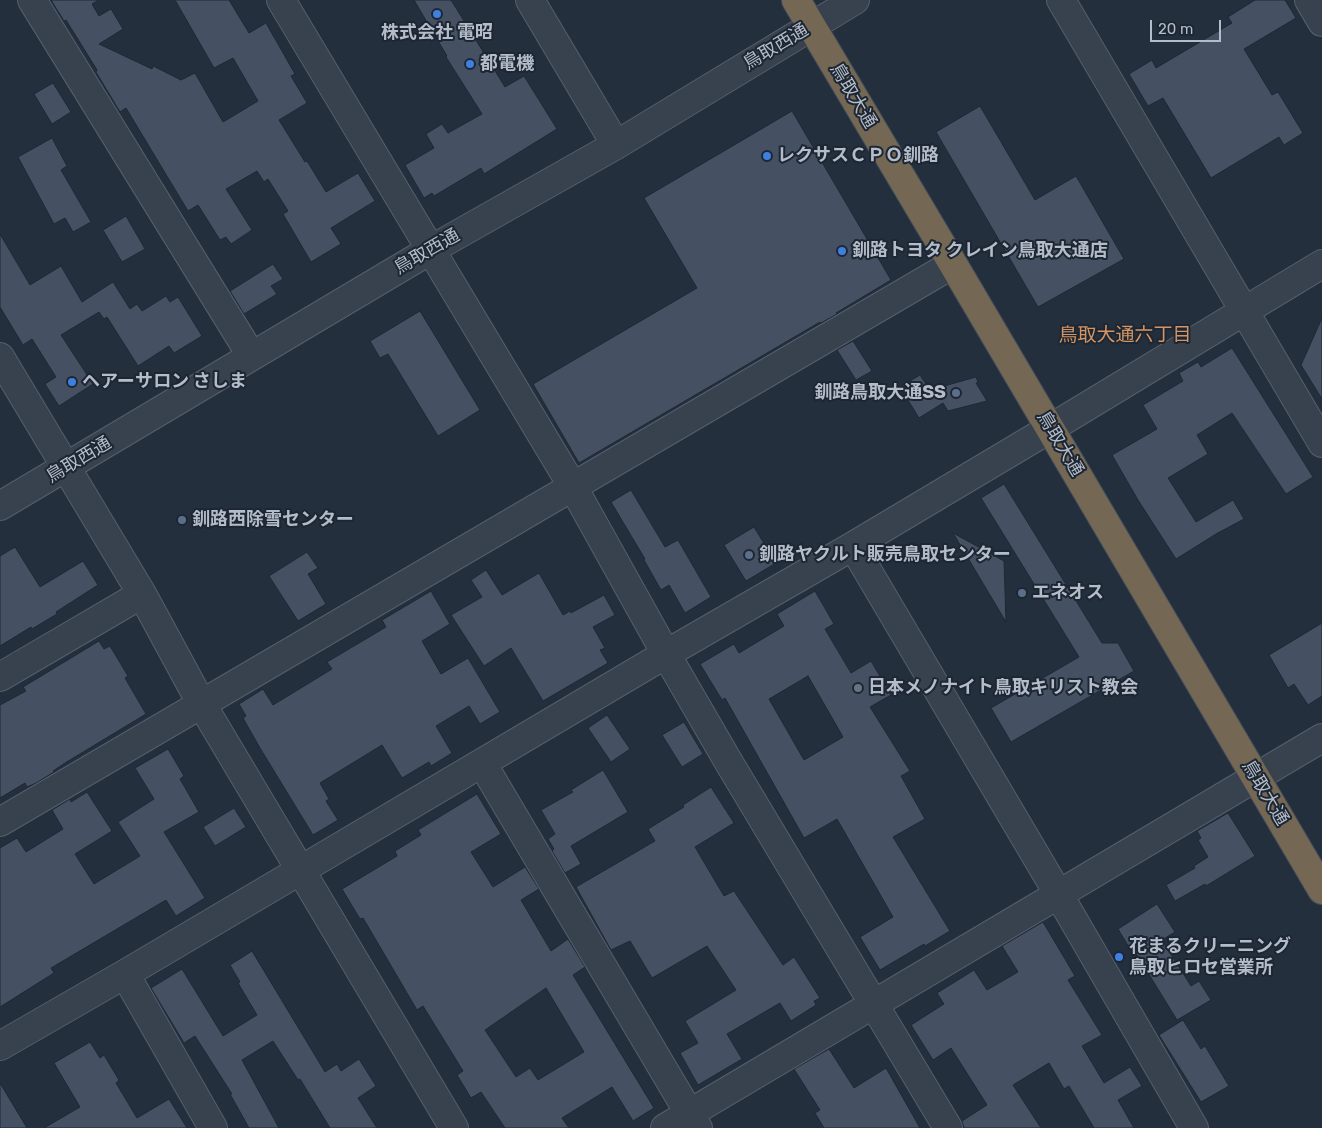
<!DOCTYPE html>
<html>
<head>
<meta charset="utf-8">
<style>
	body { margin:0 }
	#map { position:relative; width:1322px; height:1128px; overflow:hidden; background:#242f3e; font-family:Rubik,sans-serif }
	canvas { display:block }
	.scale { position:absolute; left:1150px; top:20px; width:71px; height:22px; box-sizing:border-box; border:2px solid #b4bcc9; border-top:0; padding-left:6px; font-size:15px; line-height:18px; white-space:nowrap; color:#b4bcc9; -webkit-text-stroke:4px #1d2633; paint-order:stroke }
</style>
</head>
<body>
<div id="map">
<canvas width="1322" height="1128"></canvas>
<div class="scale">20 m</div>
</div>
<script>
const ctx = document.querySelector('canvas').getContext('2d');
ctx.lineJoin = 'round';
function paint(path, color) { ctx.fillStyle = color; ctx.fill(path, 'evenodd'); }
const toPath = rows => new Path2D(rows.map(r => 'M' + r).join(''));
function stroke(path, color, width, dash) { ctx.strokeStyle = color; ctx.lineWidth = width; ctx.lineCap = dash ? 'butt' : 'round'; ctx.setLineDash(dash || []); ctx.stroke(path); }
function write(font, color, halo, rows, align = 'center') {
  ctx.font = font + ' Rubik,"Noto Sans JP",sans-serif'; ctx.lineWidth = 4; ctx.setLineDash([]); ctx.textBaseline = 'middle'; ctx.strokeStyle = halo; ctx.fillStyle = color; for (const [text, x, y, turn = 0] of rows) {
    ctx.save(); ctx.translate(x, y); ctx.rotate((+turn || 0) * Math.PI / 180); ctx.textAlign = isNaN(turn) ? turn : align; if (halo) ctx.strokeText(text, 0, 0); ctx.fillText(text, 0, 0); ctx.restore();
  }
}
const building = toPath([
	[51,0,99,0,92,4,99,16,111,9,123,29,99,44,152,69,153,66,181,80,195,73,223,122,258,101,233,58,214,68,175,0,229,0,249,33,266,23,295,74,291,76,307,103,279,120,305,162,307,161,326,192,358,173,375,201,331,228,341,244,311,262,283,214,288,211,268,179,264,182,257,171,226,189,252,230,231,244,226,237,220,240,198,205,188,211,126,108,120,112,96,72,97,70,66,20,64,21,51,0],
	[414,0,451,0,505,87,524,76,557,129,484,174,481,168,434,196,432,193,424,198,405,165,434,148,426,134,442,124,448,133,482,114,446,57,447,56,414,0],
	[1255,0,1285,0,1296,18,1244,49,1272,95,1278,92,1303,133,1284,145,1279,137,1211,178,1163,98,1148,106,1129,74,1152,60,1156,68,1232,23,1228,17,1255,0],
	[53,83,71,112,52,124,34,94,53,83],
	[980,106,1035,200,1076,176,1124,259,1038,307,936,132,980,106],
	[792,111,891,280,836,313,837,314,821,323,820,322,579,463,533,384,697,288,644,198,792,111],
	[52,138,67,166,61,170,91,222,73,232,65,218,54,224,18,157,52,138],
	[126,216,145,249,122,262,103,230,126,216],
	[0,234,30,285,61,266,82,302,113,282,130,309,137,304,142,311,166,296,170,302,178,297,202,336,174,353,169,346,138,366,107,317,104,319,99,312,61,335,93,384,59,406,45,384,56,377,32,339,23,345,0,307,0,234],
	[273,264,283,279,271,286,277,294,244,314,230,291,273,264],
	[420,311,480,410,438,436,388,354,380,358,370,341,420,311],
	[1322,318,1322,399,1301,365,1322,318],
	[853,341,872,371,856,380,837,350,853,341],
	[1232,348,1313,477,1286,494,1232,413,1197,435,1208,454,1168,478,1196,522,1233,500,1244,519,1216,534,1176,559,1138,500,1112,455,1157,429,1143,405,1183,381,1179,373,1198,362,1201,367,1232,348],
	[920,375,930,390,976,377,978,382,976,383,987,401,948,411,943,403,919,418,900,387,920,375],
	[1004,484,1102,643,1118,643,1134,671,1011,742,991,708,1079,657,981,498,1004,484],
	[631,490,665,547,678,540,711,597,685,613,669,585,661,590,644,560,645,559,611,502,631,490],
	[754,527,776,563,746,581,724,545,754,527],
	[953,533,1004,561,1006,622,953,533],
	[15,547,40,587,83,561,98,585,56,612,57,614,32,629,31,627,0,646,0,556,15,547],
	[307,552,318,568,308,574,326,604,298,621,269,576,307,552],
	[486,570,502,595,539,573,563,615,570,611,571,613,604,595,615,615,593,627,605,648,600,650,608,663,543,701,511,648,484,666,451,615,482,597,471,580,486,570],
	[431,591,450,624,422,641,441,674,468,658,500,712,480,724,469,706,436,726,452,753,431,766,429,762,402,778,382,745,320,783,329,799,326,801,338,820,313,835,260,748,243,718,246,716,239,704,263,689,273,705,332,669,327,662,386,627,382,620,431,591],
	[815,591,834,624,825,629,851,673,871,661,891,695,870,707,910,771,901,776,925,819,893,837,950,931,925,946,924,944,880,970,860,937,893,917,837,819,804,838,725,698,722,700,700,664,734,644,739,653,784,626,777,614,815,591],
	[808,676,843,737,804,760,769,699,808,676],
	[1322,623,1322,696,1308,705,1294,684,1288,688,1269,655,1322,623],
	[99,641,104,649,110,646,128,676,125,678,146,714,65,763,53,771,54,772,36,783,27,787,25,783,0,798,0,705,26,691,23,687,99,641],
	[607,715,630,749,611,762,588,728,607,715],
	[684,722,703,754,682,767,662,735,684,722],
	[168,749,184,776,180,779,199,812,164,832,205,898,176,916,166,900,51,968,54,973,0,1007,0,848,17,838,26,852,63,829,52,810,70,799,71,802,87,792,112,831,75,854,94,884,140,856,118,822,154,799,135,768,168,749],
	[603,770,628,812,571,846,581,864,565,873,552,851,554,849,548,839,555,834,541,810,573,792,571,790,603,770],
	[711,787,734,823,695,847,724,896,734,891,783,965,794,957,820,998,814,1001,816,1005,791,1021,780,1003,727,1034,742,1059,698,1085,680,1053,698,1043,685,1021,736,990,707,946,652,978,630,941,611,950,576,887,655,841,648,829,684,807,683,805,711,787],
	[477,794,501,834,471,852,493,887,525,867,539,889,521,900,551,951,568,939,585,967,573,975,654,1108,633,1121,612,1087,562,1118,569,1128,505,1128,481,1092,471,1098,457,1075,463,1071,423,1006,417,1010,363,918,360,919,342,889,397,856,395,851,421,835,418,830,477,794],
	[546,988,584,1052,538,1080,530,1068,516,1077,485,1030,546,988],
	[234,808,246,827,215,846,203,827,234,808],
	[1228,813,1255,856,1206,886,1205,884,1175,901,1166,885,1195,868,1194,866,1208,857,1198,840,1201,838,1197,831,1228,813],
	[1157,904,1175,932,1162,940,1191,986,1199,981,1211,1000,1177,1020,1137,955,1135,957,1118,929,1157,904],
	[1043,922,1075,976,1068,980,1102,1035,1082,1046,1104,1083,1130,1067,1142,1086,1118,1100,1134,1128,1094,1128,1069,1086,1064,1089,1049,1063,1013,1085,1041,1128,964,1128,962,1121,987,1105,951,1048,933,1060,911,1025,944,1004,937,993,974,970,987,990,1018,972,1002,946,1043,922],
	[252,951,325,1072,337,1064,341,1071,359,1059,376,1086,358,1098,377,1128,330,1128,300,1079,298,1080,273,1041,242,1060,279,1128,249,1128,230,1094,232,1094,195,1036,184,1043,151,988,182,969,223,1036,257,1015,238,983,240,982,230,965,252,951],
	[1183,1020,1201,1049,1205,1046,1229,1086,1201,1102,1159,1035,1183,1020],
	[90,1042,100,1058,104,1055,119,1080,116,1083,137,1118,169,1099,187,1128,44,1128,80,1107,54,1063,90,1042],
	[829,1049,854,1088,886,1068,920,1128,824,1128,815,1113,820,1110,794,1069,829,1049],
	[0,1083,27,1128,0,1128,0,1083]
]);
const minor = toPath([
	[32,0,251,355],
	[281,0,573,487,666,654,728,761,948,1128],
	[530,0,616,145],
	[1061,0,1322,443],
	[1309,0,1322,22],
	[0,357,142,594,201,703,454,1128],
	[0,506,432,249,616,145,855,0],
	[853,546,1059,895,1194,1128],
	[0,677,142,594],
	[482,763,698,1128],
	[0,822,953,264],
	[125,974,213,1128],
	[0,1046,125,974,666,654,853,546,1051,428,1322,264],
	[665,1128,1322,738]
]);
const highway = toPath([
	[796,0,953,264,1322,890]
]);
const markers = [
	[437,14,5,"#3f7fe0"],
	[470,64,5,"#3f7fe0"],
	[767,156,5,"#3f7fe0"],
	[842,251,5,"#3f7fe0"],
	[72,382,5,"#3f7fe0"],
	[956,393,5,"#5c6f8a"],
	[182,520,5,"#5c6f8a"],
	[749,555,5,"#5c6f8a"],
	[1022,593,5,"#5c6f8a"],
	[858,688,5,"#6b7280"],
	[1119,957,5,"#3f7fe0"]
];
const poiNames = [
	["株式会社 電昭",437,33,"center"],
	["都電機",480,64],
	["レクサスＣＰＯ釧路",777,156],
	["釧路トヨタ クレイン鳥取大通店",852,251],
	["ヘアーサロン さしま",82,382],
	["釧路鳥取大通SS",946,393,"right"],
	["釧路西除雪センター",192,520],
	["釧路ヤクルト販売鳥取センター",759,555],
	["エネオス",1032,593],
	["日本メノナイト鳥取キリスト教会",868,688],
	["花まるクリーニング",1129,947],
	["鳥取ヒロセ営業所",1129,968]
];
const streetNames = [
	["鳥取西通",776,47,-31],
	["鳥取大通",853,96,59],
	["鳥取西通",427,252,-30],
	["鳥取大通",1060,444,59],
	["鳥取西通",79,460,-31],
	["鳥取大通",1265,793,59]
];
const neighbourhoodNames = [
	["鳥取大通六丁目",1125,336]
];
paint(building, '#455162');
stroke(building, '#1f2835', 1);
stroke(minor, '#565f6c', 30);
stroke(highway, '#434c59', 30);
stroke(minor, '#38414e', 28);
stroke(highway, '#746855', 28);
for (const [x, y, r, color] of markers) { const dot = new Path2D(); dot.arc(x, y, r, 0, 2 * Math.PI); ctx.fillStyle = color; ctx.fill(dot); stroke(dot, '#1d2633', 2); }
write('bold 18px', '#b4bcc9', '#1d2633', poiNames, 'left');
write('18px', '#b4bcc9', '#1d2633', streetNames);
write('19px', '#d59563', '#1d2633', neighbourhoodNames);
</script>
</body>
</html>
